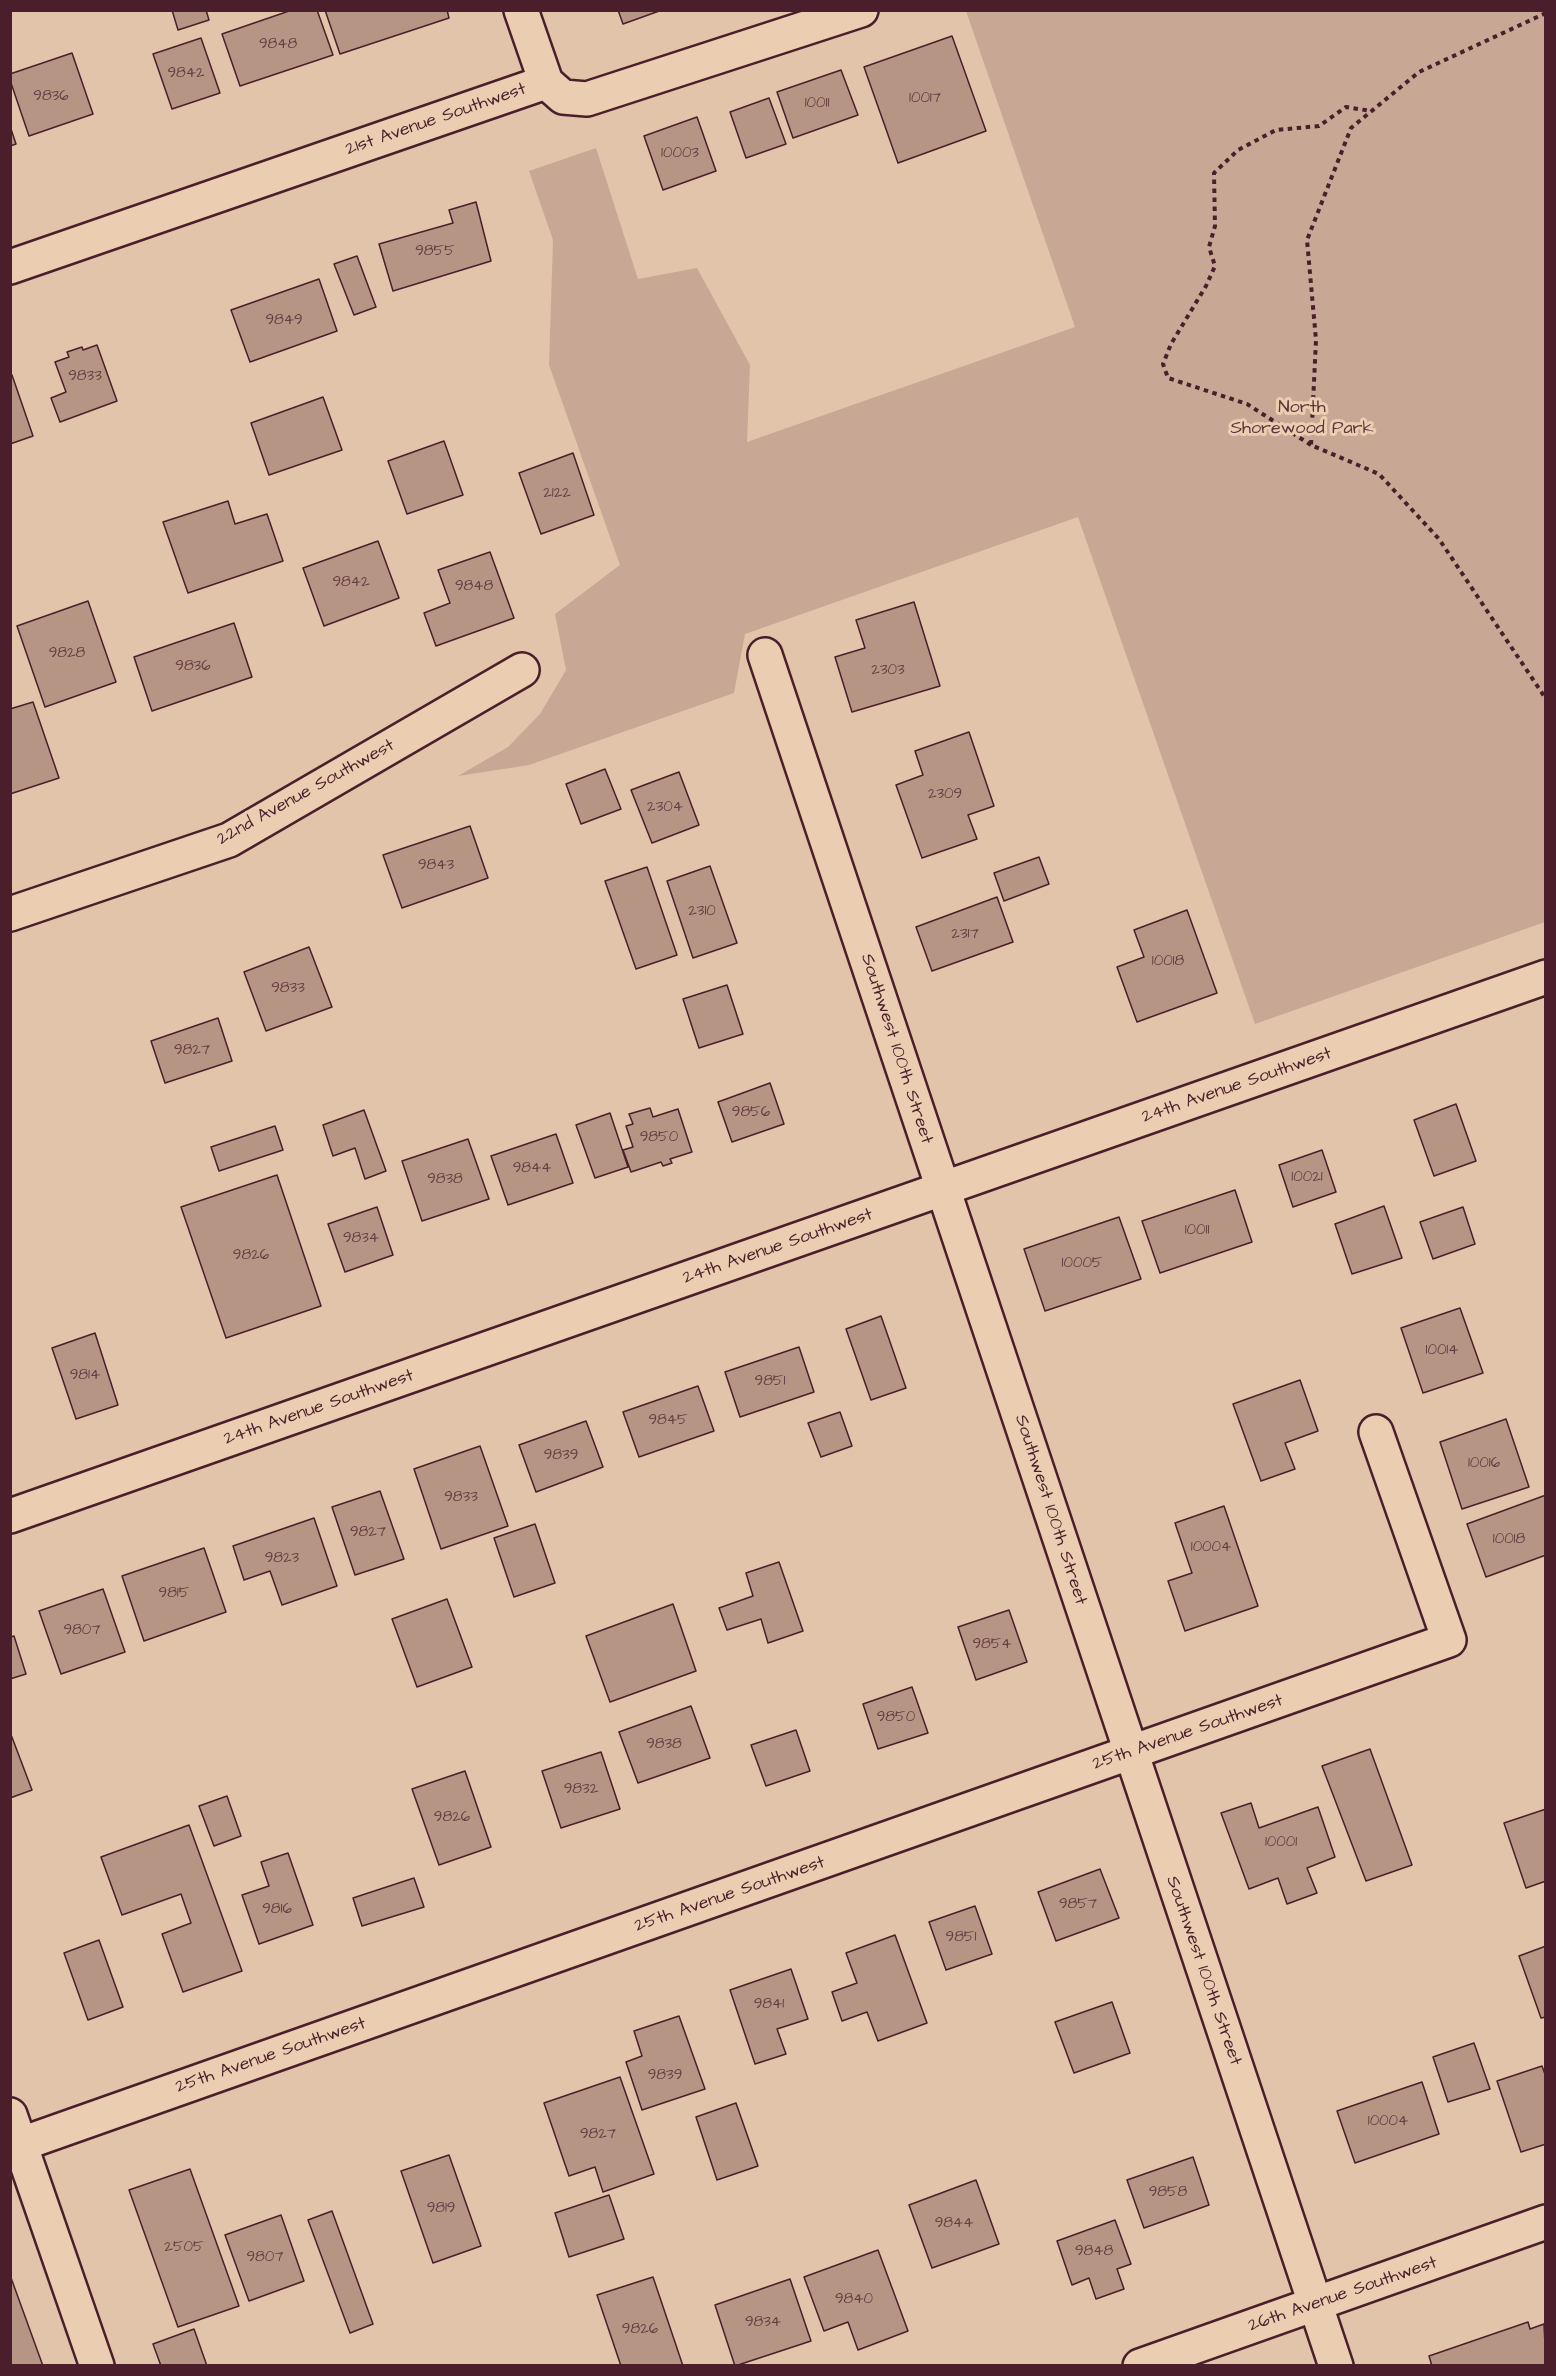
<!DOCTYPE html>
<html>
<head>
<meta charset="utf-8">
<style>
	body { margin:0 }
	#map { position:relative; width:1556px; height:2376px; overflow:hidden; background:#e1c4a9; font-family:"Architects Daughter",sans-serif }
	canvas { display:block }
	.frame { position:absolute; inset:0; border:12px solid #4a1f2b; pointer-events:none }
</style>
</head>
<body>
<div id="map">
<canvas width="1556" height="2376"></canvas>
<div class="frame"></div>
</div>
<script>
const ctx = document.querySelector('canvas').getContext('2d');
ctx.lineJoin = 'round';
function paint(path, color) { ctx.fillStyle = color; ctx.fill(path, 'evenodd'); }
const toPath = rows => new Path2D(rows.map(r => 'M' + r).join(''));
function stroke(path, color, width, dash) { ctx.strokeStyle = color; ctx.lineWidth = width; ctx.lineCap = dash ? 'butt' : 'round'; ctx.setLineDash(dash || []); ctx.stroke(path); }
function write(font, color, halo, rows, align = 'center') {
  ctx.font = font + ' "Architects Daughter",sans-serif'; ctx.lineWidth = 6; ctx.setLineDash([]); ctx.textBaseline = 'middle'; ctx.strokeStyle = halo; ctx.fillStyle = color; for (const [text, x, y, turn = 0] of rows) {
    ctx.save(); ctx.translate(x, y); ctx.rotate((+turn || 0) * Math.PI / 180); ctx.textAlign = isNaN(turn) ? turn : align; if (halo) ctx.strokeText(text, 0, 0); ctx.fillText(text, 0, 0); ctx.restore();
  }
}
const green = toPath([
	[966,11,1545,11,1545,922,1255,1024,1078,517,745,634,734,693,529,765,458,776,508,747,540,714,566,670,555,614,620,565,549,365,553,240,529,171,596,148,638,279,697,268,750,365,747,442,1075,327]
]);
const building = toPath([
	[172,10,206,10,209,20,178,30,172,10],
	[292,10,317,10,333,55,240,86,222,34,292,10],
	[325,10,447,10,449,18,340,54,325,10],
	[618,10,662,10,623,24,618,10],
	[952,36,986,131,898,163,864,67,952,36],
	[201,38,220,93,172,109,153,54,201,38],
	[72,53,93,114,29,136,10,80,10,74,72,53],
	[841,70,858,115,793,138,777,92,841,70],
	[769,98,786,144,746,158,730,112,769,98],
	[697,117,716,171,663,190,644,136,697,117],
	[10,126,16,144,10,146,10,126],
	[476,202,491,261,393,291,379,244,453,223,449,210,476,202],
	[357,256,376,307,354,315,334,264,357,256],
	[319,279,337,331,250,362,231,310,319,279],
	[97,345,117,401,60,422,51,398,66,392,55,362,69,357,67,352,82,347,83,350,97,345],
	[12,375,33,436,10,444,10,376,12,375],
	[323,397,342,450,269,475,251,423,323,397],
	[444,441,463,495,407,514,388,461,444,441],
	[573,453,594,515,541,534,519,473,573,453],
	[228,501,235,524,267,514,283,561,188,593,163,522,228,501],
	[378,541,399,598,324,626,303,568,378,541],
	[490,552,514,618,436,646,424,613,450,603,438,570,490,552],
	[88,601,116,682,45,707,17,626,88,601],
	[914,602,940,686,852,712,835,657,865,648,856,620,914,602],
	[234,623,252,677,152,711,134,657,234,623],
	[33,702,59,778,10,794,10,709,33,702],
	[969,732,994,806,968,815,977,839,922,858,896,785,923,775,915,751,969,732],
	[605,769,621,809,581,824,566,784,605,769],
	[679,772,699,825,652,843,631,790,679,772],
	[470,826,488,878,402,908,383,855,470,826],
	[1039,857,1049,884,1004,901,994,873,1039,857],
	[710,866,737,943,693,958,667,881,710,866],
	[647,867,677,955,636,969,605,881,647,867],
	[997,897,1013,942,932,971,916,927,997,897],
	[1187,910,1217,993,1137,1022,1117,967,1144,957,1134,930,1187,910],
	[309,947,332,1007,266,1031,244,972,309,947],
	[727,985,743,1034,699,1048,683,999,727,985],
	[218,1018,232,1061,165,1083,151,1041,218,1018],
	[770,1083,784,1124,732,1142,718,1102,770,1083],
	[1456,1104,1476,1161,1434,1176,1414,1120,1456,1104],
	[650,1108,653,1117,678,1109,692,1152,670,1159,672,1163,663,1166,661,1162,631,1172,623,1150,633,1147,626,1126,633,1124,629,1114,650,1108],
	[364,1110,386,1171,365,1179,355,1148,333,1156,323,1125,364,1110],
	[610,1113,628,1167,595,1178,576,1125,610,1113],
	[275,1126,283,1150,219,1171,211,1147,275,1126],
	[556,1134,573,1183,508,1205,491,1156,556,1134],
	[468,1139,489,1199,422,1221,402,1161,468,1139],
	[1322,1150,1336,1192,1293,1207,1279,1165,1322,1150],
	[277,1175,321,1306,226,1338,181,1207,277,1175],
	[1235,1190,1252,1242,1160,1273,1142,1221,1235,1190],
	[1384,1206,1402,1258,1352,1274,1335,1224,1384,1206],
	[377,1207,393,1255,345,1272,328,1224,377,1207],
	[1463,1207,1475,1244,1433,1259,1420,1222,1463,1207],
	[1119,1217,1141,1279,1045,1311,1024,1249,1119,1217],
	[1460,1308,1483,1373,1423,1393,1401,1328,1460,1308],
	[881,1316,906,1388,871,1400,846,1329,881,1316],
	[95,1333,118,1405,76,1419,52,1348,95,1333],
	[799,1347,814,1392,740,1417,725,1372,799,1347],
	[1300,1380,1318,1431,1285,1443,1295,1469,1261,1481,1233,1404,1300,1380],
	[698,1386,714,1431,639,1457,623,1412,698,1386],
	[840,1412,852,1446,821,1457,808,1423,840,1412],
	[1506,1419,1529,1487,1462,1509,1440,1442,1506,1419],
	[586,1421,603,1467,536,1492,519,1445,586,1421],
	[480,1446,508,1526,441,1549,414,1469,480,1446],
	[380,1491,404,1559,355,1575,332,1507,380,1491],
	[1546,1495,1546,1555,1486,1577,1467,1524,1546,1495],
	[1224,1506,1258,1606,1185,1631,1168,1581,1192,1573,1175,1523,1224,1506],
	[314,1518,337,1586,282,1605,270,1571,244,1580,233,1546,314,1518],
	[535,1524,555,1583,514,1597,494,1538,535,1524],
	[204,1548,226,1612,144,1641,122,1576,204,1548],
	[779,1562,803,1631,768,1643,761,1619,727,1630,719,1608,753,1596,746,1573,779,1562],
	[103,1589,125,1652,61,1674,39,1611,103,1589],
	[447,1599,472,1667,417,1687,392,1619,447,1599],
	[673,1604,696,1671,610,1702,586,1636,673,1604],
	[1009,1610,1027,1662,976,1680,958,1627,1009,1610],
	[14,1636,26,1674,10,1679,10,1637,14,1636],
	[912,1687,928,1733,878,1749,863,1704,912,1687],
	[691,1706,710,1758,638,1783,619,1732,691,1706],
	[796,1730,810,1771,766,1786,751,1745,796,1730],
	[10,1732,32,1790,10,1798,10,1732],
	[1370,1749,1412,1865,1366,1881,1322,1766,1370,1749],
	[601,1752,620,1809,561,1828,542,1771,601,1752],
	[465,1771,491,1847,439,1865,412,1789,465,1771],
	[227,1796,241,1836,214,1846,199,1806,227,1796],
	[1251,1803,1259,1828,1318,1807,1335,1857,1307,1868,1317,1893,1287,1904,1278,1878,1249,1889,1221,1813,1251,1803],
	[1546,1809,1546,1881,1526,1888,1504,1823,1546,1809],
	[189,1825,242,1971,183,1992,162,1934,191,1923,181,1894,122,1915,101,1857,189,1825],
	[288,1853,313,1925,259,1944,242,1895,269,1886,261,1862,288,1853],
	[1100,1869,1119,1918,1056,1941,1038,1892,1100,1869],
	[414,1878,424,1907,362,1926,353,1898,414,1878],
	[975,1906,992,1954,946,1970,929,1922,975,1906],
	[895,1935,927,2023,878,2041,867,2012,842,2021,832,1992,857,1983,846,1953,895,1935],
	[99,1940,123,2007,88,2020,64,1953,99,1940],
	[1546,1946,1546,2017,1541,2018,1519,1956,1546,1946],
	[791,1969,808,2019,777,2029,786,2054,755,2064,730,1990,791,1969],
	[1112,2002,1130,2053,1074,2073,1055,2022,1112,2002],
	[679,2016,705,2089,642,2110,626,2062,642,2056,634,2031,679,2016],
	[1474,2043,1490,2089,1448,2102,1433,2057,1474,2043],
	[1542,2066,1546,2077,1546,2144,1521,2152,1497,2081,1542,2066],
	[620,2077,654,2174,603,2192,595,2167,569,2176,544,2103,620,2077],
	[1422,2082,1439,2134,1355,2163,1337,2111,1422,2082],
	[736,2103,758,2166,717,2180,696,2117,736,2103],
	[449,2155,481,2246,433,2263,401,2171,449,2155],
	[1193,2157,1209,2205,1144,2228,1127,2180,1193,2157],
	[190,2169,239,2306,178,2327,129,2190,190,2169],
	[976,2180,999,2244,932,2268,909,2205,976,2180],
	[609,2195,624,2239,569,2257,555,2213,609,2195],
	[332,2211,373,2324,350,2333,308,2220,332,2211],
	[281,2215,304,2281,249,2301,225,2235,281,2215],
	[1115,2220,1131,2264,1117,2269,1124,2289,1096,2299,1089,2278,1072,2285,1057,2241,1115,2220],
	[878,2250,908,2331,858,2350,848,2322,824,2331,804,2277,878,2250],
	[10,2275,43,2366,10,2366,10,2275],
	[653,2277,683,2366,621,2366,597,2295,653,2277],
	[790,2279,811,2341,735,2366,715,2305,790,2279],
	[1528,2322,1530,2329,1544,2324,1546,2366,1432,2366,1429,2356,1528,2322],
	[194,2329,207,2366,161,2366,153,2344,194,2329]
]);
const path = toPath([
	[1546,13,1419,72,1351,128,1307,240,1316,340,1311,445,1379,474,1439,539,1546,699],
	[1311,445,1247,404,1168,378,1163,364,1171,344,1206,286,1215,266,1209,247,1215,226,1214,173,1238,150,1276,130,1319,126,1346,107,1371,111]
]);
const street = toPath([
	[521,10,546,82,563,97,587,99,861,10],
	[10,267,546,82],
	[765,655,1336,2366],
	[10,914,229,840,522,670],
	[10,1516,1546,977],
	[10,2148,1449,1640,1376,1432]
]);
const secondary = toPath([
	[10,2115,97,2366],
	[1140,2366,1546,2222]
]);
const numberNames = [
	["9848",278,45],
	["9842",186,74],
	["9836",51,97],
	["10017",925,99],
	["10011",817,104],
	["10003",680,154],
	["9855",435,252],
	["9849",284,321],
	["9833",85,377],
	["2122",557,494],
	["9842",351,583],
	["9848",474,587],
	["9828",67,654],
	["9836",193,667],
	["2303",888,671],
	["2309",945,795],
	["2304",665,808],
	["9843",436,866],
	["2310",702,912],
	["2317",965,935],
	["10018",1168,962],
	["9833",288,989],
	["9827",192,1051],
	["9856",751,1113],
	["9850",659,1138],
	["9844",532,1169],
	["10021",1307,1178],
	["9838",445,1180],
	["10011",1197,1231],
	["9834",361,1239],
	["9826",251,1256],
	["10005",1082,1264],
	["10014",1442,1351],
	["9814",85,1376],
	["9851",770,1382],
	["9845",668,1421],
	["9839",561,1456],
	["10016",1484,1464],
	["9833",461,1498],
	["9827",368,1533],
	["10018",1509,1540],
	["10004",1211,1548],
	["9823",282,1559],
	["9815",174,1594],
	["9807",82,1631],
	["9854",992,1645],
	["9850",896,1718],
	["9838",664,1745],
	["9832",581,1790],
	["9826",452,1818],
	["10001",1281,1843],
	["9857",1078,1905],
	["9816",277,1910],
	["9851",961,1938],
	["9841",769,2005],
	["9839",665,2076],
	["10004",1388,2122],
	["9827",598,2135],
	["9858",1168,2193],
	["9819",441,2209],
	["9844",954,2224],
	["2505",184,2248],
	["9848",1094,2252],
	["9807",265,2258],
	["9840",854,2300],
	["9834",763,2323],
	["9826",640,2330]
];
const streetNames = [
	["21st Avenue Southwest",436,120,-19],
	["22nd Avenue Southwest",306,793,-29],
	["Southwest 100th Street",896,1049,72],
	["24th Avenue Southwest",1237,1086,-19],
	["24th Avenue Southwest",778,1247,-19],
	["24th Avenue Southwest",319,1408,-19],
	["Southwest 100th Street",1050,1510,72],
	["25th Avenue Southwest",1188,1733,-19],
	["25th Avenue Southwest",730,1895,-19],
	["Southwest 100th Street",1203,1971,71],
	["25th Avenue Southwest",271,2056,-19],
	["26th Avenue Southwest",1343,2295,-19]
];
const parkNames = [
	["North",1302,408],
	["Shorewood Park",1302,429]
];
paint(green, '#c8a894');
paint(building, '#b79585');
stroke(building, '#4a1f2b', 1.5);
stroke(street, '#4a1f2b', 38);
stroke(secondary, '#4a1f2b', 38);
stroke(path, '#4a1f2b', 4, [4.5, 4.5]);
stroke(street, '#ebceb1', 33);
stroke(secondary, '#ebceb1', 33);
write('15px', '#653c42', null, numberNames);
write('18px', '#4a1f2b', '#ebceb1', streetNames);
write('18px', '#5d343b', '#ebceb1', parkNames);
</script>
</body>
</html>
